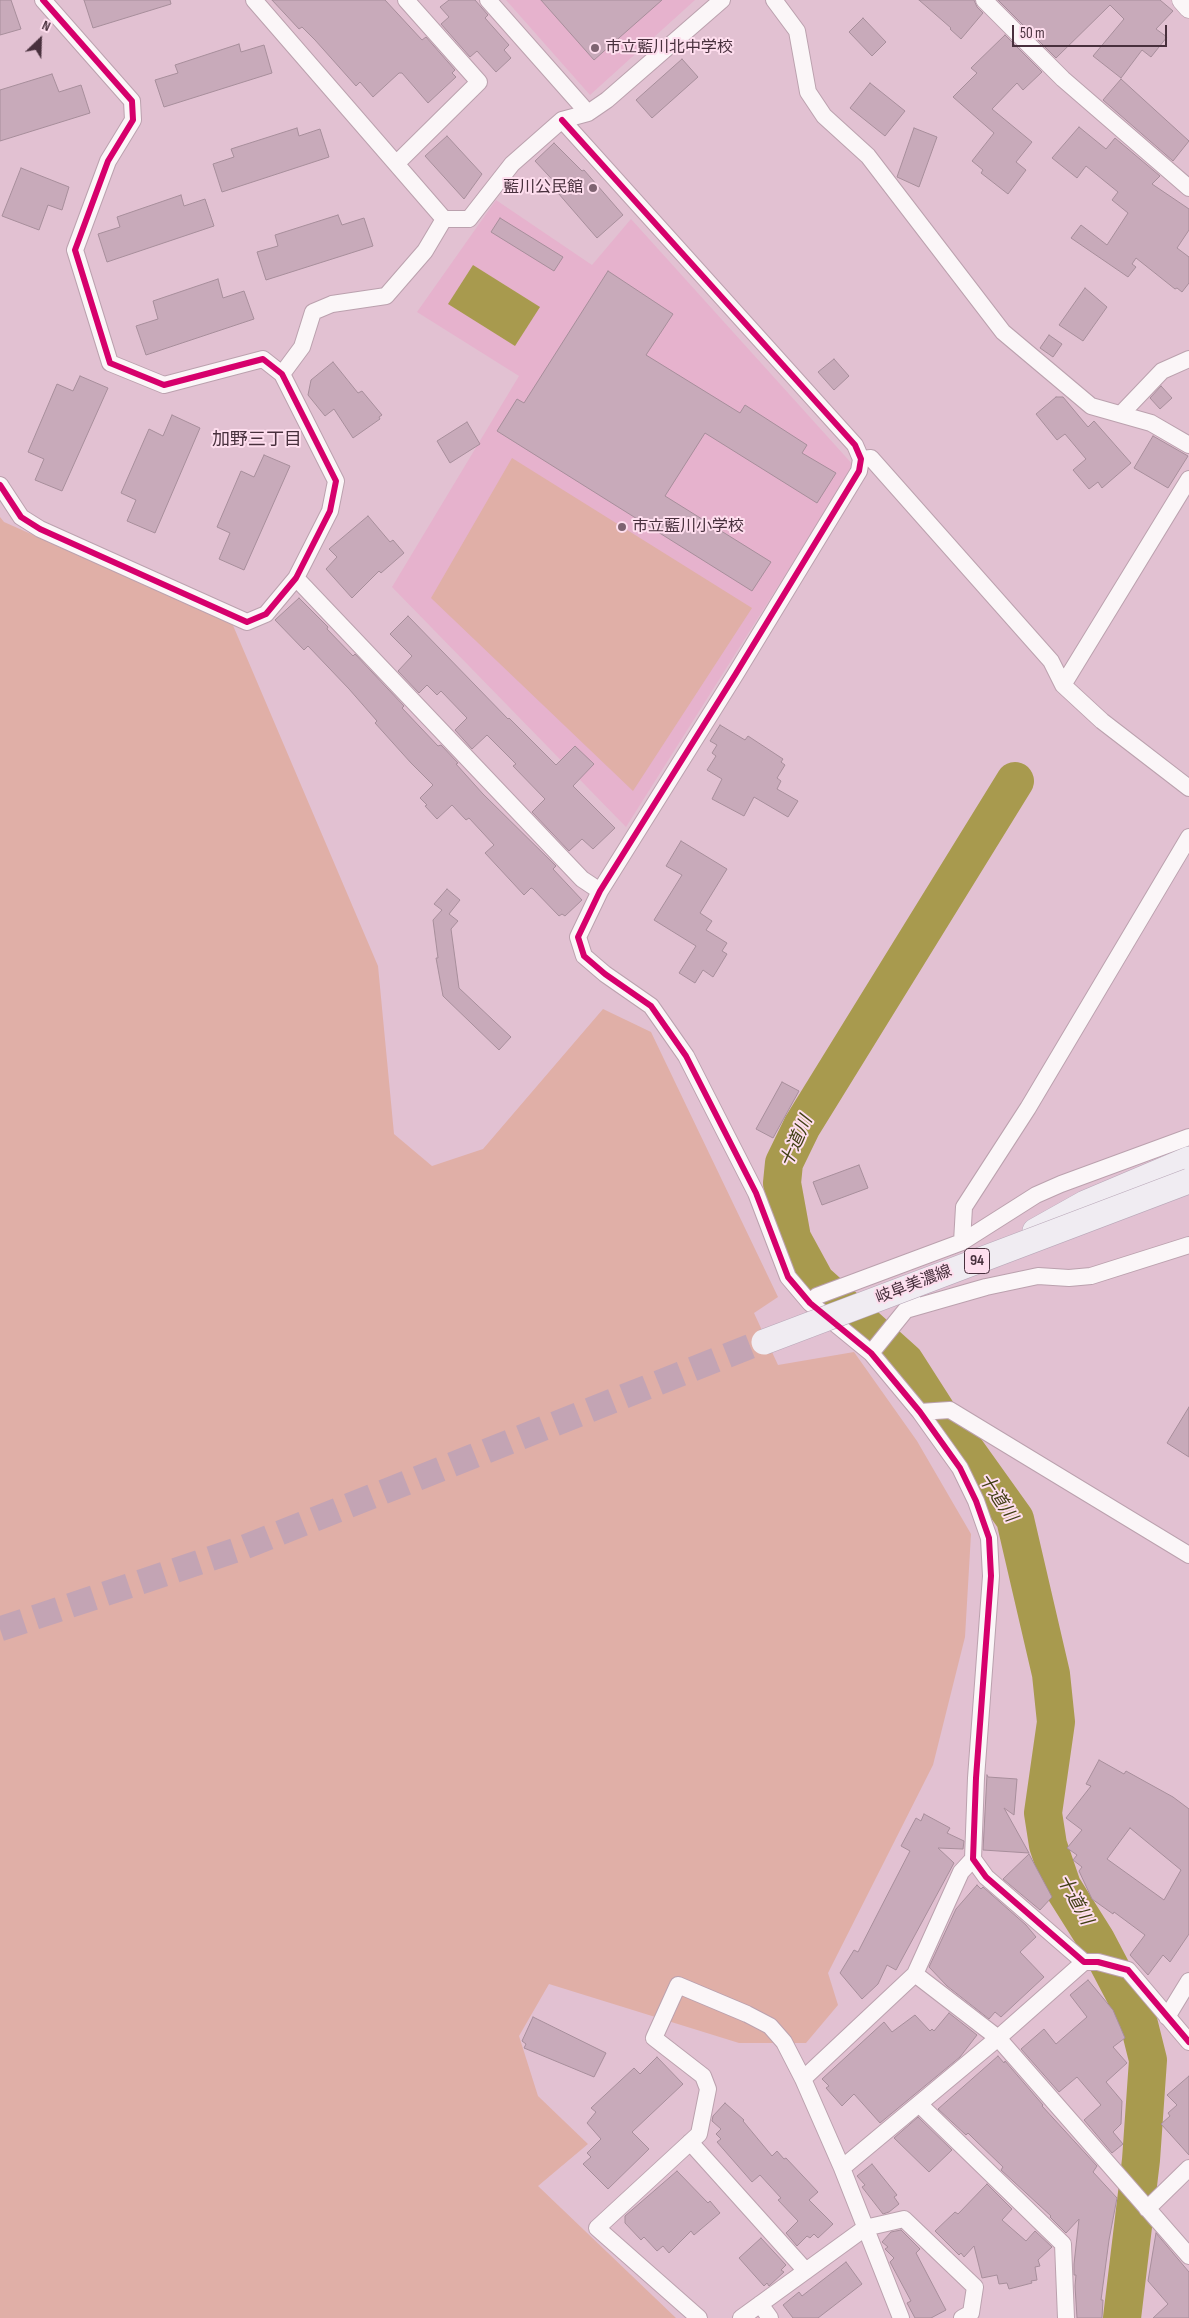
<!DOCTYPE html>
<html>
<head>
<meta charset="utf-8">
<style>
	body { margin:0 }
	#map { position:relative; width:1189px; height:2318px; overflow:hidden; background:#e2c1d2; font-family:"Sofia Sans Condensed",sans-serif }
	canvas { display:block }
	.north { position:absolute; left:15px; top:15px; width:50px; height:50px; -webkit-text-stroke:4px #fedeee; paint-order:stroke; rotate:24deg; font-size:14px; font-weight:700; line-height:20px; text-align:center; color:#48303d }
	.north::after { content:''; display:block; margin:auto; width:18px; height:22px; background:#48303d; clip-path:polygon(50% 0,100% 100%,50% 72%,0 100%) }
	.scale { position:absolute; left:1012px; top:25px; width:155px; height:22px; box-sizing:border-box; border:2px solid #48303d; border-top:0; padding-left:6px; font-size:15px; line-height:18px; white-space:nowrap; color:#48303d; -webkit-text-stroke:4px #fedeee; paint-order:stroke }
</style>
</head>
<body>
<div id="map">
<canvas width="1189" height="2318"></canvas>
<div class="north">N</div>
<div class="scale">50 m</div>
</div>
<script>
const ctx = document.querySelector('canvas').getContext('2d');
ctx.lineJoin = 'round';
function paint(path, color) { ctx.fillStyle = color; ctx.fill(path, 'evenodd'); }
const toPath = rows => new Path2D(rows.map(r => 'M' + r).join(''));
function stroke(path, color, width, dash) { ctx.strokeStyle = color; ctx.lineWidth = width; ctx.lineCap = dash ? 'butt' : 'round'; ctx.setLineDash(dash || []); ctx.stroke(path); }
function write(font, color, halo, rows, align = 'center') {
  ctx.font = font + ' "Sofia Sans Condensed","Noto Sans JP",sans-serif'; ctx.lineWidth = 4; ctx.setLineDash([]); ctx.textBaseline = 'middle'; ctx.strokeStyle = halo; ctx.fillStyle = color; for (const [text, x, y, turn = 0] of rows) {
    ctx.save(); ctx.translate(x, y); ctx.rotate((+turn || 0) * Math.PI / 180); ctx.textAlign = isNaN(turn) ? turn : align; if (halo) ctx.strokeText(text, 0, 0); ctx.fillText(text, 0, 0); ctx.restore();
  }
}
const built = toPath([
	[506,0,695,0,590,95],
	[496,200,592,265,631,219,854,466,626,827,392,587,519,376,417,312]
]);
const green = toPath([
	[512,458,752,608,633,791,431,598],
	[0,517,4,522,232,623,378,966,394,1134,432,1166,483,1149,603,1009,651,1032,778,1297,754,1313,778,1365,854,1352,917,1441,971,1534,965,1637,933,1765,828,1973,838,2005,806,2043,739,2043,549,1984,519,2036,538,2096,588,2144,538,2186,676,2318,0,2318]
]);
const water = toPath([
	[473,265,540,307,515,346,448,304]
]);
const river = toPath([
	[1015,781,802,1126,784,1163,782,1183,792,1238,816,1282,905,1362,944,1423,950,1428,1015,1519,1051,1674,1056,1722,1043,1813,1048,1845,1062,1886,1096,1940,1138,2020,1148,2060,1141,2160,1122,2318]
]);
const building = toPath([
	[0,0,11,0,21,29,0,35,0,0],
	[84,0,170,0,171,4,93,28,84,0],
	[272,0,385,0,422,40,426,37,455,70,452,73,456,77,428,103,402,73,399,73,373,97,360,82,356,86,315,40,302,27,299,29,272,0],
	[449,0,475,0,488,15,485,18,509,45,504,50,511,58,496,72,477,51,470,57,441,24,449,17,440,7,449,0],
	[541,0,662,0,594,60,541,0],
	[919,0,974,0,977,7,983,13,961,39,950,29,951,28,919,0],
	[998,0,1160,0,1173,11,1156,29,1167,37,1151,57,1142,50,1121,78,1093,56,1124,19,1110,5,1056,58,998,0],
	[863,18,886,42,872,56,849,32,863,18],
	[1005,35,1042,72,1023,90,1017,83,992,109,1032,142,1016,162,1026,170,1008,194,981,173,983,170,972,161,994,133,953,97,977,73,971,68,1005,35],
	[239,44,241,52,264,45,272,73,164,107,155,80,178,73,175,65,239,44],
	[682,59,698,77,652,118,636,100,682,59],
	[52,74,59,92,81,85,90,113,0,141,0,90,52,74],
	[1121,79,1189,141,1173,161,1103,100,1121,79],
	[870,83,905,111,885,136,850,108,870,83],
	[1079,127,1106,149,1115,138,1160,176,1152,184,1189,209,1189,230,1177,248,1189,257,1189,283,1182,292,1177,288,1175,289,1136,258,1132,264,1136,267,1128,277,1071,238,1081,225,1107,245,1128,213,1112,200,1118,192,1086,166,1077,178,1052,158,1079,127],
	[297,128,299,136,320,129,329,157,222,192,213,164,234,157,231,149,297,128],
	[914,128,937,137,919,187,897,177,914,128],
	[447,136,482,174,464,199,425,156,447,136],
	[554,143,582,171,584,170,623,215,597,238,558,193,561,189,535,161,554,143],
	[21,168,69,187,62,210,48,205,39,230,2,216,21,168],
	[181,195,184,206,205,199,214,226,107,262,98,234,120,227,117,217,181,195],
	[338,215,342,225,364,218,373,246,266,280,257,252,278,246,275,235,338,215],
	[500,218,563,257,554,271,491,232,500,218],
	[608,271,673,314,646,355,740,413,745,405,807,445,802,453,836,473,817,503,705,433,665,496,771,562,752,591,497,431,517,399,524,403,608,271],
	[218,279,223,298,244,291,254,319,146,355,136,326,158,319,153,301,218,279],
	[1085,288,1107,307,1083,341,1059,325,1085,288],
	[1049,335,1062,344,1053,357,1040,348,1049,335],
	[834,359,849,376,834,390,818,372,834,359],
	[333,362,358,393,362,391,382,415,379,417,380,419,353,438,334,409,325,416,308,395,311,380,333,362],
	[80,376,108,388,62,491,35,480,44,459,28,452,57,384,73,391,80,376],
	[1161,386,1172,398,1160,409,1150,398,1161,386],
	[1056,397,1063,397,1088,427,1094,421,1131,463,1102,488,1098,482,1089,489,1073,470,1086,459,1065,434,1057,440,1036,414,1056,397],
	[172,415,200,428,155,533,127,521,136,500,121,493,149,429,163,436,172,415],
	[467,422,480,444,450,463,437,441,467,422],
	[1153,436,1188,456,1168,488,1134,468,1153,436],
	[264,455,290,466,244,570,219,559,230,533,217,527,241,471,254,477,264,455],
	[368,516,390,542,393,540,404,553,381,573,379,571,352,598,326,569,337,557,329,549,368,516],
	[299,598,328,627,327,629,353,656,355,654,404,706,402,708,438,746,441,745,458,763,456,764,483,794,556,866,553,869,582,900,565,916,562,914,559,916,533,889,531,888,524,895,485,853,494,845,469,818,466,820,452,805,437,819,425,806,427,805,420,798,433,785,411,763,375,723,377,721,349,689,308,646,304,650,275,620,299,598],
	[408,616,508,719,509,718,556,765,575,746,594,764,573,786,615,828,593,849,582,839,569,851,532,812,545,799,513,766,516,764,487,735,472,749,455,730,467,718,441,691,437,695,427,685,419,693,398,671,412,656,390,634,408,616],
	[720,725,745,740,748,736,783,759,781,762,785,765,777,778,781,781,777,789,798,801,788,817,754,797,744,816,712,799,722,779,707,770,716,756,712,753,717,745,710,741,720,725],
	[681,841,727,869,700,913,712,921,706,930,727,943,722,951,727,954,713,977,703,970,695,983,679,973,696,946,654,920,682,875,666,866,681,841],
	[447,889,460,900,449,914,458,921,451,929,459,988,511,1037,499,1050,443,996,436,958,438,958,433,920,442,910,434,904,447,889],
	[782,1082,799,1091,773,1138,756,1129,782,1082],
	[859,1165,868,1188,822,1205,813,1182,859,1165],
	[1189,1407,1189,1457,1167,1443,1189,1407],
	[1099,1760,1124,1774,1126,1771,1173,1797,1189,1809,1189,1934,1170,1962,1163,1955,1148,1975,1130,1955,1145,1935,1114,1912,1113,1914,1092,1899,1079,1871,1082,1867,1073,1860,1077,1855,1067,1848,1082,1830,1066,1818,1091,1786,1086,1784,1099,1760],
	[1130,1828,1181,1870,1164,1900,1107,1859,1130,1828],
	[987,1775,988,1777,1017,1779,1014,1815,1004,1808,1029,1853,983,1850,987,1775],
	[924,1814,950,1828,947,1833,964,1841,963,1849,938,1848,954,1863,896,1970,887,1965,878,1984,862,1999,840,1973,854,1950,858,1952,878,1913,910,1851,901,1846,916,1818,921,1821,924,1814],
	[1029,1854,1052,1897,1040,1910,1003,1879,1029,1854],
	[977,1885,981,1889,983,1887,1026,1925,1036,1937,1020,1952,1044,1977,1001,2017,995,2012,989,2019,947,1986,929,1967,956,1909,977,1885],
	[1088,1980,1113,2010,1125,2038,1113,2047,1127,2063,1106,2082,1122,2101,1121,2124,1113,2132,1123,2144,1112,2153,1084,2120,1101,2105,1077,2077,1059,2092,1021,2049,1044,2029,1056,2044,1087,2017,1070,1995,1088,1980],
	[949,2013,977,2035,960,2057,880,2123,854,2094,842,2106,826,2088,829,2086,822,2079,884,2022,892,2032,915,2015,930,2031,932,2029,934,2031,949,2013],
	[533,2017,606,2053,594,2077,524,2048,526,2044,522,2041,533,2017],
	[998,2056,1004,2063,1005,2061,1043,2105,1042,2106,1097,2166,1093,2172,1117,2198,1109,2240,1101,2300,1103,2300,1102,2318,1077,2318,1075,2286,1076,2275,1074,2275,1074,2264,1079,2219,1066,2233,1050,2217,1051,2216,1001,2170,1003,2167,974,2139,968,2133,966,2135,938,2109,998,2056],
	[657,2057,683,2084,632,2132,649,2149,608,2189,583,2164,591,2157,587,2153,601,2139,587,2123,596,2112,591,2108,634,2068,640,2074,657,2057],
	[1189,2076,1189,2155,1161,2124,1170,2116,1168,2113,1177,2105,1167,2095,1189,2076],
	[725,2103,744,2120,743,2121,772,2156,777,2151,784,2159,786,2158,818,2192,809,2200,833,2224,818,2238,814,2234,810,2238,807,2236,797,2246,786,2233,798,2221,778,2200,781,2198,760,2175,752,2182,717,2142,721,2139,716,2134,721,2129,712,2121,713,2116,725,2103],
	[918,2117,952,2150,929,2172,894,2138,918,2117],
	[872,2164,897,2195,894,2197,899,2204,889,2212,883,2214,862,2187,865,2185,857,2176,872,2164],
	[677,2171,708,2203,710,2201,720,2213,694,2235,691,2231,669,2253,663,2246,657,2251,644,2237,641,2240,625,2223,625,2216,677,2171],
	[987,2184,1012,2209,1002,2220,1026,2241,1035,2231,1052,2247,1038,2260,1040,2266,1035,2267,1037,2280,1031,2281,1032,2283,1009,2289,1007,2283,999,2284,997,2275,982,2278,974,2246,964,2257,961,2253,959,2255,935,2231,955,2212,958,2214,987,2184],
	[901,2230,920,2249,916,2253,946,2310,931,2318,915,2318,907,2303,911,2301,890,2262,894,2258,885,2249,888,2247,882,2242,891,2232,901,2230],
	[1156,2233,1189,2272,1189,2318,1153,2318,1168,2304,1148,2281,1156,2233],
	[761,2238,786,2265,781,2270,784,2272,769,2286,767,2283,764,2286,739,2258,761,2238],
	[846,2262,862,2284,818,2318,793,2318,783,2305,799,2292,802,2296,846,2262]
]);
const primaryTunnel = toPath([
	[0,1629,242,1548,751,1346]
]);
const minor = toPath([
	[254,0,444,219,469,219,512,164,562,120,588,113,607,100,722,0],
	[488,0,588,113],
	[774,0,797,31,808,92,824,116,868,156,1003,332,1091,406,1151,423,1189,445],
	[984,0,1063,79,1189,188],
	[562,120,855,445,861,459,859,471,735,675,600,891,578,937,584,956,605,974,651,1006,686,1056,756,1193,788,1277,810,1303,871,1353,920,1412,960,1468,976,1501,989,1538,991,1576,976,1778,973,1859,986,1877,1084,1962,1098,1962,1128,1970,1189,2042],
	[397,163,479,82,406,0],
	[282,374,302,347,313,312,332,304,386,296,425,251,444,219],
	[1121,414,1162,371,1189,359],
	[861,459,871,458,1051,661,1063,685,1102,721,1189,788],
	[0,485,21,517,40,529,247,622,266,614,296,578,330,511,336,481,282,374,263,359,164,385,110,363,75,250,108,161,133,120,132,101,43,0],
	[296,578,582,879,600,891],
	[1063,685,1189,479],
	[962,1242,964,1207,1028,1108,1189,837],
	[810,1303,817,1296,962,1242,1036,1195,1061,1184,1189,1137],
	[909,1309,986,1287,1038,1276,1069,1278,1091,1276,1189,1245],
	[871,1353,913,1301],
	[920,1412,950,1410,1189,1555],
	[915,1974,998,2038,1189,2256],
	[1167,2017,1189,1981],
	[803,2079,915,1974,961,1872,973,1859],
	[919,2104,1063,2244,1066,2318],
	[690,2142,806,2271],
	[842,2168,998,2038,1084,1962],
	[1147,2209,1189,2168],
	[760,2304,770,2318],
	[699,2318,597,2228,699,2134,708,2089,703,2076,654,2038,678,1985,747,2014,770,2026,784,2042,803,2079,842,2168,901,2318],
	[741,2318,865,2228,904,2219,975,2287,971,2313,962,2318]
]);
const tertiary = toPath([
	[1182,0,1189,8]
]);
const primary = toPath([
	[1035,1231,1085,1203,1189,1159]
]);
const primaryBridge = toPath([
	[764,1342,1189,1181]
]);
const cycleway = toPath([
	[562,120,855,445,861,459,859,471,735,675,600,891,578,937,584,956,605,974,651,1006,686,1056,756,1193,788,1277,810,1303,871,1353,920,1412,960,1468,976,1501,989,1538,991,1576,976,1778,973,1859,986,1877,1084,1962,1098,1962,1128,1970,1189,2042],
	[0,485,21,517,40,529,247,622,266,614,296,578,330,511,336,481,282,374,263,359,164,385,110,363,75,250,108,161,133,120,132,101,43,0]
]);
const markers = [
	[595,48,5,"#7e6371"],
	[593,188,5,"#7e6371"],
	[622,527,5,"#7e6371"]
];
const shields = [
	[977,1261,25]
];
const shieldNames = [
	["94",977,1261]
];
const poiNames = [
	["市立藍川北中学校",605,48],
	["藍川公民館",583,188,"right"],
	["市立藍川小学校",632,527]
];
const streetNames = [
	["岐阜美濃線",914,1285,-21]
];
const neighbourhoodNames = [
	["加野三丁目",257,440]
];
const waterNames = [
	["十道川",797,1142,-66],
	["十道川",997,1498,56],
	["十道川",1074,1900,61]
];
paint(built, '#e6b2cd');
paint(green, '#e0afa7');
paint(water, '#a89a4e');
stroke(river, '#a89a4e', 38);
paint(building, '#c8aaba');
stroke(building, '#a78e9b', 1);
stroke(primaryTunnel, '#c3a4b4', 25, [25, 12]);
stroke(minor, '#bba1ae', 18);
stroke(tertiary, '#bba1ae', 21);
stroke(primary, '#b8a7b8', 26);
stroke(minor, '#fbf6f8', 16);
stroke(tertiary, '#fbf6f8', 20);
stroke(primary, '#f0ecf2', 25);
stroke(primaryBridge, '#b8a7b8', 26, []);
stroke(primaryBridge, '#f0ecf2', 25);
stroke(cycleway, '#d6006c', 6);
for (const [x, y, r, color] of markers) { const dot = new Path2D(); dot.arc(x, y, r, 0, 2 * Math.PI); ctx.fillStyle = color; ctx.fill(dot); stroke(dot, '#fedeee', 2); }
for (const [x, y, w] of shields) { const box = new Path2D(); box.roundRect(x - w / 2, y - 12.5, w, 25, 4); ctx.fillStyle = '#fedeee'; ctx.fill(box); stroke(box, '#48303d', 1); }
write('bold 15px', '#48303d', null, shieldNames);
write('16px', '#48303d', '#fedeee', poiNames, 'left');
write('16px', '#48303d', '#fedeee', streetNames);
write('18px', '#48303d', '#fedeee', neighbourhoodNames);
write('italic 18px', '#413f14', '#fedeee', waterNames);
</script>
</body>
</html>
